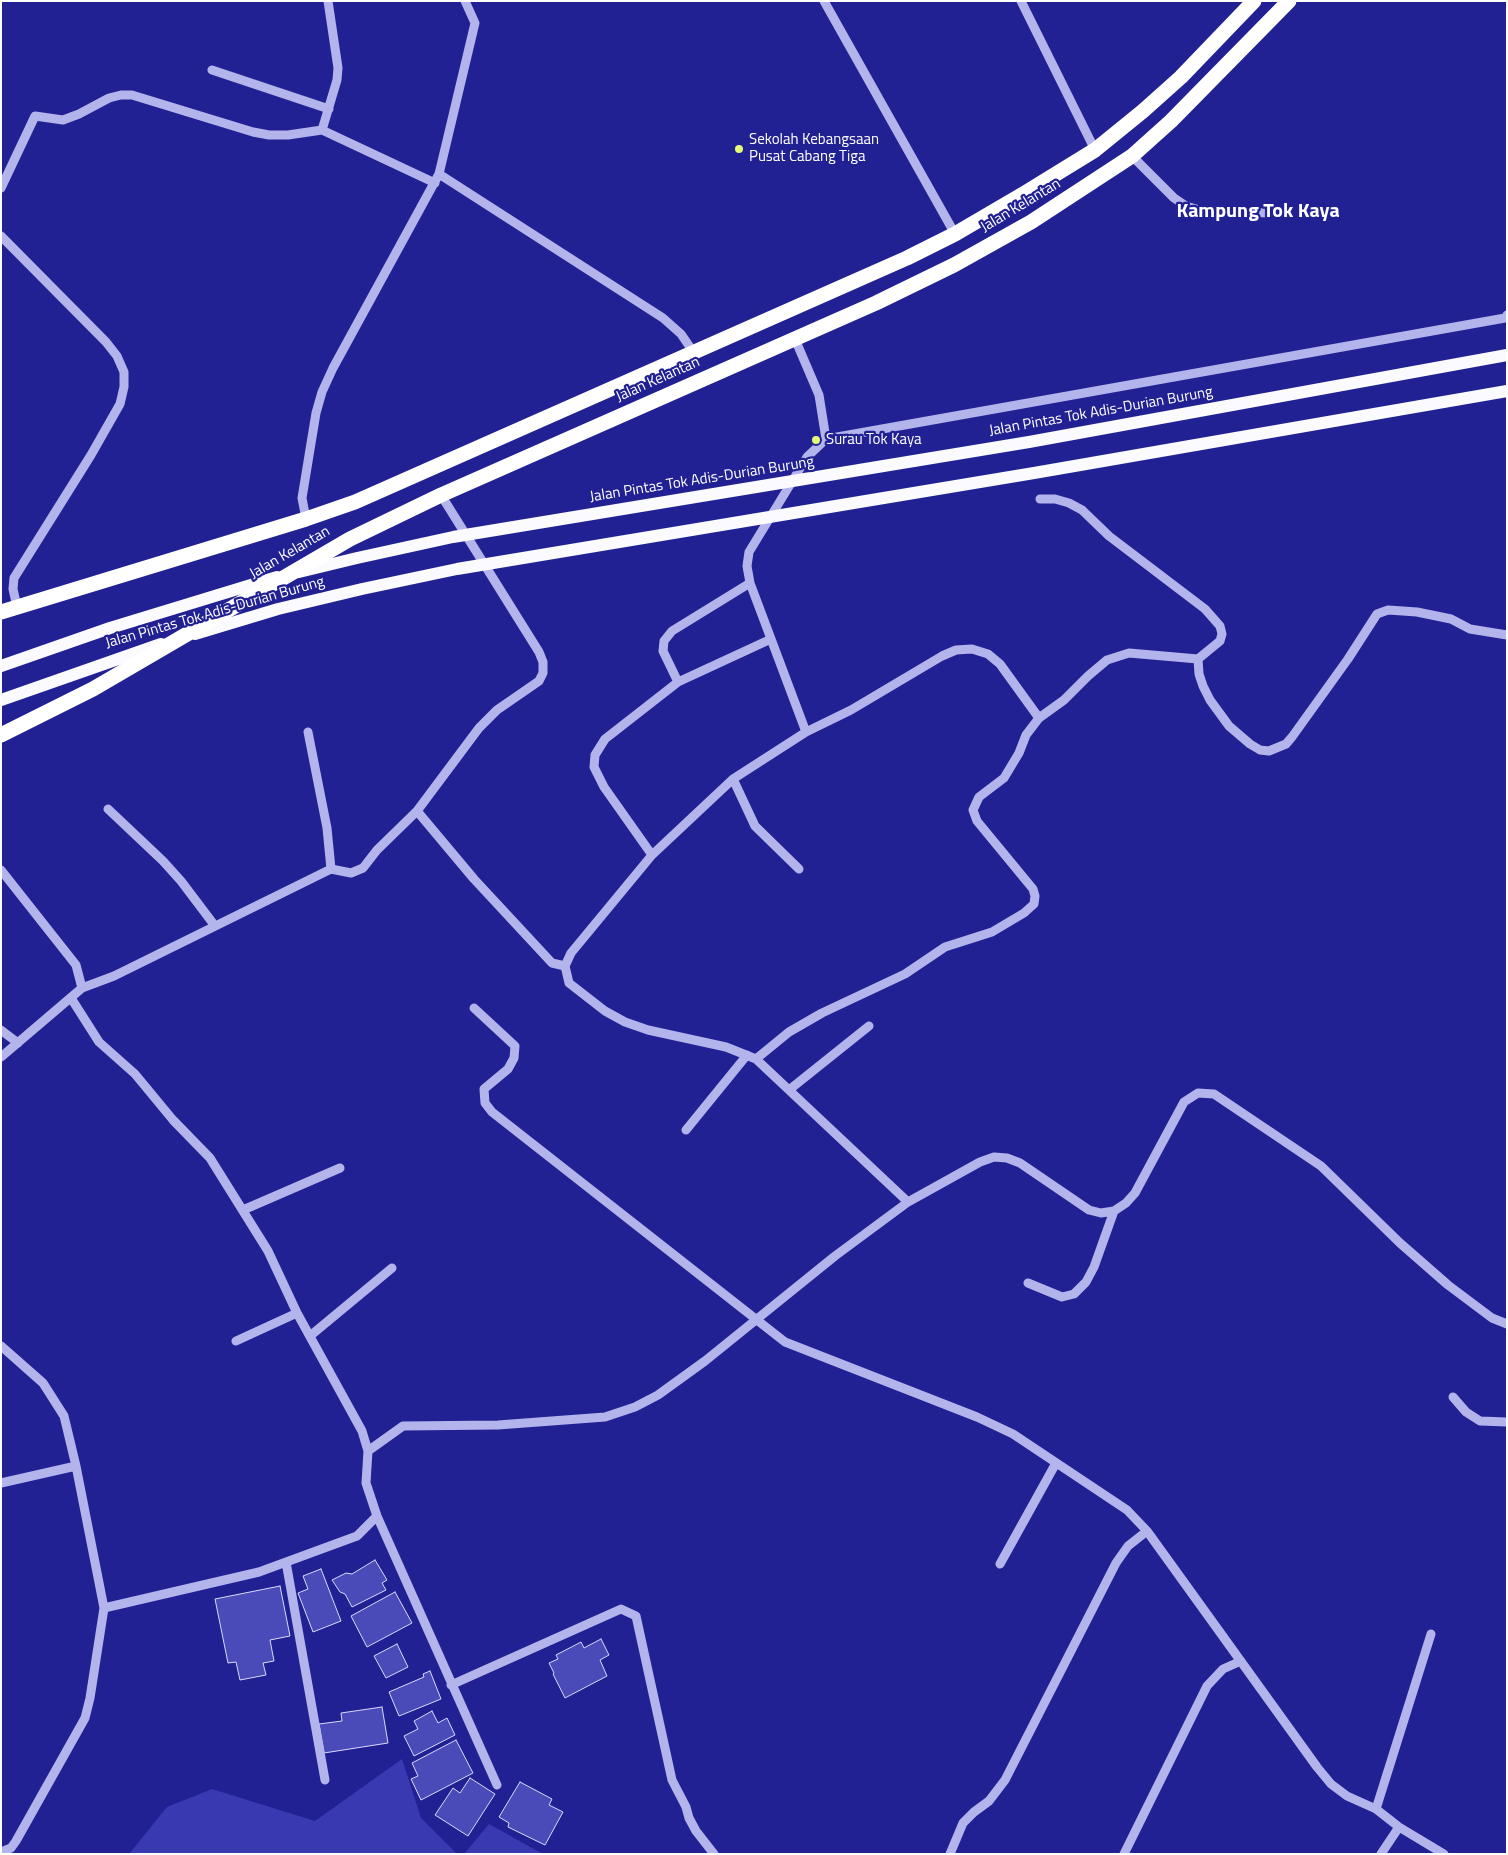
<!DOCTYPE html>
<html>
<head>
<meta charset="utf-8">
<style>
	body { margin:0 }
	#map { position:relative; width:1508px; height:1855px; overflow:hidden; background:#222193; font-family:"Titillium Web",sans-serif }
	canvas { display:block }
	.frame { position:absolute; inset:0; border:2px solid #fff; pointer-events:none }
</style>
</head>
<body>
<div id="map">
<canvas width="1508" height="1855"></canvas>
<div class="frame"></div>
</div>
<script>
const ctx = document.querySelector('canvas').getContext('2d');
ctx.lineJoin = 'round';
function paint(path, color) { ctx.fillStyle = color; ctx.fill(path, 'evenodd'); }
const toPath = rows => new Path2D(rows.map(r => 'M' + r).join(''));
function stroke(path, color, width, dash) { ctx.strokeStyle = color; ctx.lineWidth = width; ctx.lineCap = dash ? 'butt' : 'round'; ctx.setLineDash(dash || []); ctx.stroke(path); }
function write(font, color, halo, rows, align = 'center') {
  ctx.font = font + ' "Titillium Web",sans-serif'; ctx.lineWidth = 4.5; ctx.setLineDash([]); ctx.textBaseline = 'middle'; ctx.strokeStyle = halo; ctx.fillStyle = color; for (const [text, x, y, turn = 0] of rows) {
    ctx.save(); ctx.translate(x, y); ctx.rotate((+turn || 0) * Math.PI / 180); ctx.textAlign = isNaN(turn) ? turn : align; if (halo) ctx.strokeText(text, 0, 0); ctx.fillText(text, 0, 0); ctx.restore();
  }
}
const green = toPath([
	[402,1759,421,1818,457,1854,129,1854,167,1807,212,1789,315,1821],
	[489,1824,543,1854,464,1854]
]);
const building = toPath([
	[375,1560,387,1580,382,1583,386,1590,352,1607,345,1594,340,1592,332,1580,346,1573,352,1574,375,1560],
	[321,1569,341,1621,313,1632,298,1593,308,1589,303,1576,321,1569],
	[280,1586,290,1636,270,1640,274,1661,263,1663,266,1675,240,1680,236,1662,228,1663,215,1599,280,1586],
	[395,1592,412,1623,367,1647,351,1616,395,1592],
	[601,1639,609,1655,600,1660,607,1676,565,1698,553,1674,554,1673,549,1663,558,1659,556,1655,581,1642,584,1648,601,1639],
	[397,1644,408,1667,386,1678,374,1656,397,1644],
	[430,1671,441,1699,399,1716,389,1692,424,1677,423,1674,430,1671],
	[382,1707,388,1743,324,1753,319,1724,342,1721,341,1713,382,1707],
	[432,1711,438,1723,447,1718,455,1735,414,1756,404,1736,418,1729,414,1721,432,1711],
	[456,1740,473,1773,421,1800,411,1779,418,1776,412,1763,456,1740],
	[470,1778,495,1794,468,1836,435,1815,453,1788,460,1793,470,1778],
	[520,1782,552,1799,549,1805,563,1812,545,1845,508,1827,509,1823,499,1817,520,1782]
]);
const minor = toPath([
	[824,1,955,234],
	[1021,1,1095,150],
	[212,70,329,109],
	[322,130,337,80,338,68,328,1],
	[1132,156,1174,198,1186,206,1199,210,1268,213],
	[439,174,663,318,681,334,694,353],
	[1,188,35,116,63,120,79,114,109,98,121,95,132,95,253,132,269,135,288,135,322,130,435,183],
	[1,236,106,342,117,356,124,372,124,387,120,404,91,455,14,578,13,589,17,607],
	[795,339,819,395,826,439,807,457,749,552,747,566,750,583,806,732,733,779,652,855,571,953,565,966,569,983,605,1011,625,1022,648,1030,726,1047,756,1059,908,1202],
	[826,439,1505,318,1507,315],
	[306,519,302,498,316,413,322,392,333,368,439,174,475,23,465,1],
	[1198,659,1199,674,1203,686,1210,700,1229,726,1250,744,1260,750,1269,751,1286,744,1292,737,1348,659,1377,614,1388,610,1417,612,1451,619,1470,629,1507,635],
	[678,682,663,651,664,641,672,631,750,583],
	[308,732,327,828,331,869],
	[806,732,851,710,942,656,956,650,972,649,988,654,1000,664,1039,718],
	[733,779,755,826,799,869],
	[108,809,163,861,181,881,215,926],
	[417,811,474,879,552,963,565,966],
	[652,855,604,787,594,767,595,755,605,739,678,682,771,639],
	[1,870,76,965,82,988,1,1057],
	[82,988,114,976,331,869,351,873,363,868,377,850,417,811,479,728,497,710,539,681,543,673,543,662,539,652,441,495],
	[71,998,99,1042,135,1074,173,1120,210,1158,268,1251,297,1313,362,1431,368,1451],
	[474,1008,515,1046,514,1058,508,1069,484,1089,485,1103,492,1112,785,1342,977,1417,1013,1434,1127,1510,1147,1531,1317,1767,1331,1784,1347,1796,1376,1809,1399,1827,1444,1854],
	[1,1030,18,1043],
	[756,1059,789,1032,822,1013,905,974,945,947,992,932,1024,913,1034,904,1035,896,1033,889,977,821,973,810,979,797,1004,778,1019,753,1026,735,1039,718,1064,700,1088,676,1107,660,1129,653,1198,659,1220,641,1222,634,1220,626,1205,609,1109,536,1082,510,1069,503,1055,499,1040,499],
	[789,1090,869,1026],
	[686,1130,747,1055],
	[243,1210,340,1168],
	[1028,1283,1062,1297,1074,1294,1086,1282,1094,1267,1114,1211],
	[310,1336,392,1268],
	[236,1341,297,1313],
	[1,1346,43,1383,64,1416,76,1466,104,1608,90,1698,85,1718,16,1841,11,1848,1,1852],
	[1453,1397,1466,1412,1480,1421,1507,1422],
	[1,1483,76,1466],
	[286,1562,325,1780],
	[1000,1564,1056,1463],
	[104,1608,259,1572,357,1536,377,1516],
	[451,1685,621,1609,636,1616,672,1780,686,1807,689,1818,696,1831,714,1854],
	[497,1785,377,1516,366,1483,368,1451,403,1426,498,1425,605,1417,635,1407,658,1395,705,1361,835,1256,908,1202,980,1162,994,1157,1007,1158,1020,1163,1089,1210,1101,1213,1114,1211,1126,1203,1135,1193,1184,1102,1198,1093,1214,1094,1321,1166,1400,1243,1448,1285,1492,1318,1507,1324],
	[1376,1809,1431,1634],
	[950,1854,963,1823,974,1812,989,1801,1005,1780,1116,1563,1128,1546,1147,1531],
	[1124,1854,1207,1686,1223,1669,1241,1661],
	[1381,1854,1399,1827]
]);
const major = toPath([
	[299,572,357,558,453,537,1029,442,1507,355],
	[195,634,278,609,362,589,457,569,1034,473,1507,391],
	[1,666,110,628,277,577],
	[1,700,161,644]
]);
const highway = toPath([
	[1,612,306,519,355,502,907,258,955,234,1025,193,1095,150,1143,111,1181,77,1254,1],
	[1,735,93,689,350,539,441,495,876,303,954,265,1031,222,1132,156,1171,121,1289,1]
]);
const markers = [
	[739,149,5,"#e5fa76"],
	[816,440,5,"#e5fa76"]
];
const poiNames = [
	["Sekolah Kebangsaan",749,140],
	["Pusat Cabang Tiga",749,157],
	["Surau Tok Kaya",826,440]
];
const streetNames = [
	["Jalan Kelantan",1021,206,-31],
	["Jalan Kelantan",658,380,-24],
	["Jalan Pintas Tok Adis-Durian Burung",1101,412,-10],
	["Jalan Pintas Tok Adis-Durian Burung",702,480,-9],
	["Jalan Kelantan",290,553,-30],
	["Jalan Pintas Tok Adis-Durian Burung",215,613,-16]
];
const districtNames = [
	["Kampung Tok Kaya",1258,212]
];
paint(green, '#393ab1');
paint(building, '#4a4bb9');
stroke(building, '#d9dafa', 1);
stroke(minor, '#b4b4ed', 9);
stroke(major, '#fafaff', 12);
stroke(highway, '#fff', 15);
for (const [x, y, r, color] of markers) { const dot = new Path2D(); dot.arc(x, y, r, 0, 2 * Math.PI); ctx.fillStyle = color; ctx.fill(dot); stroke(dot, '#222193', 2); }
write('15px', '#fff', '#222193', poiNames, 'left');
write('15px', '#fff', '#222193', streetNames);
write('bold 20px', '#fff', '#222193', districtNames);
</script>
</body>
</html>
